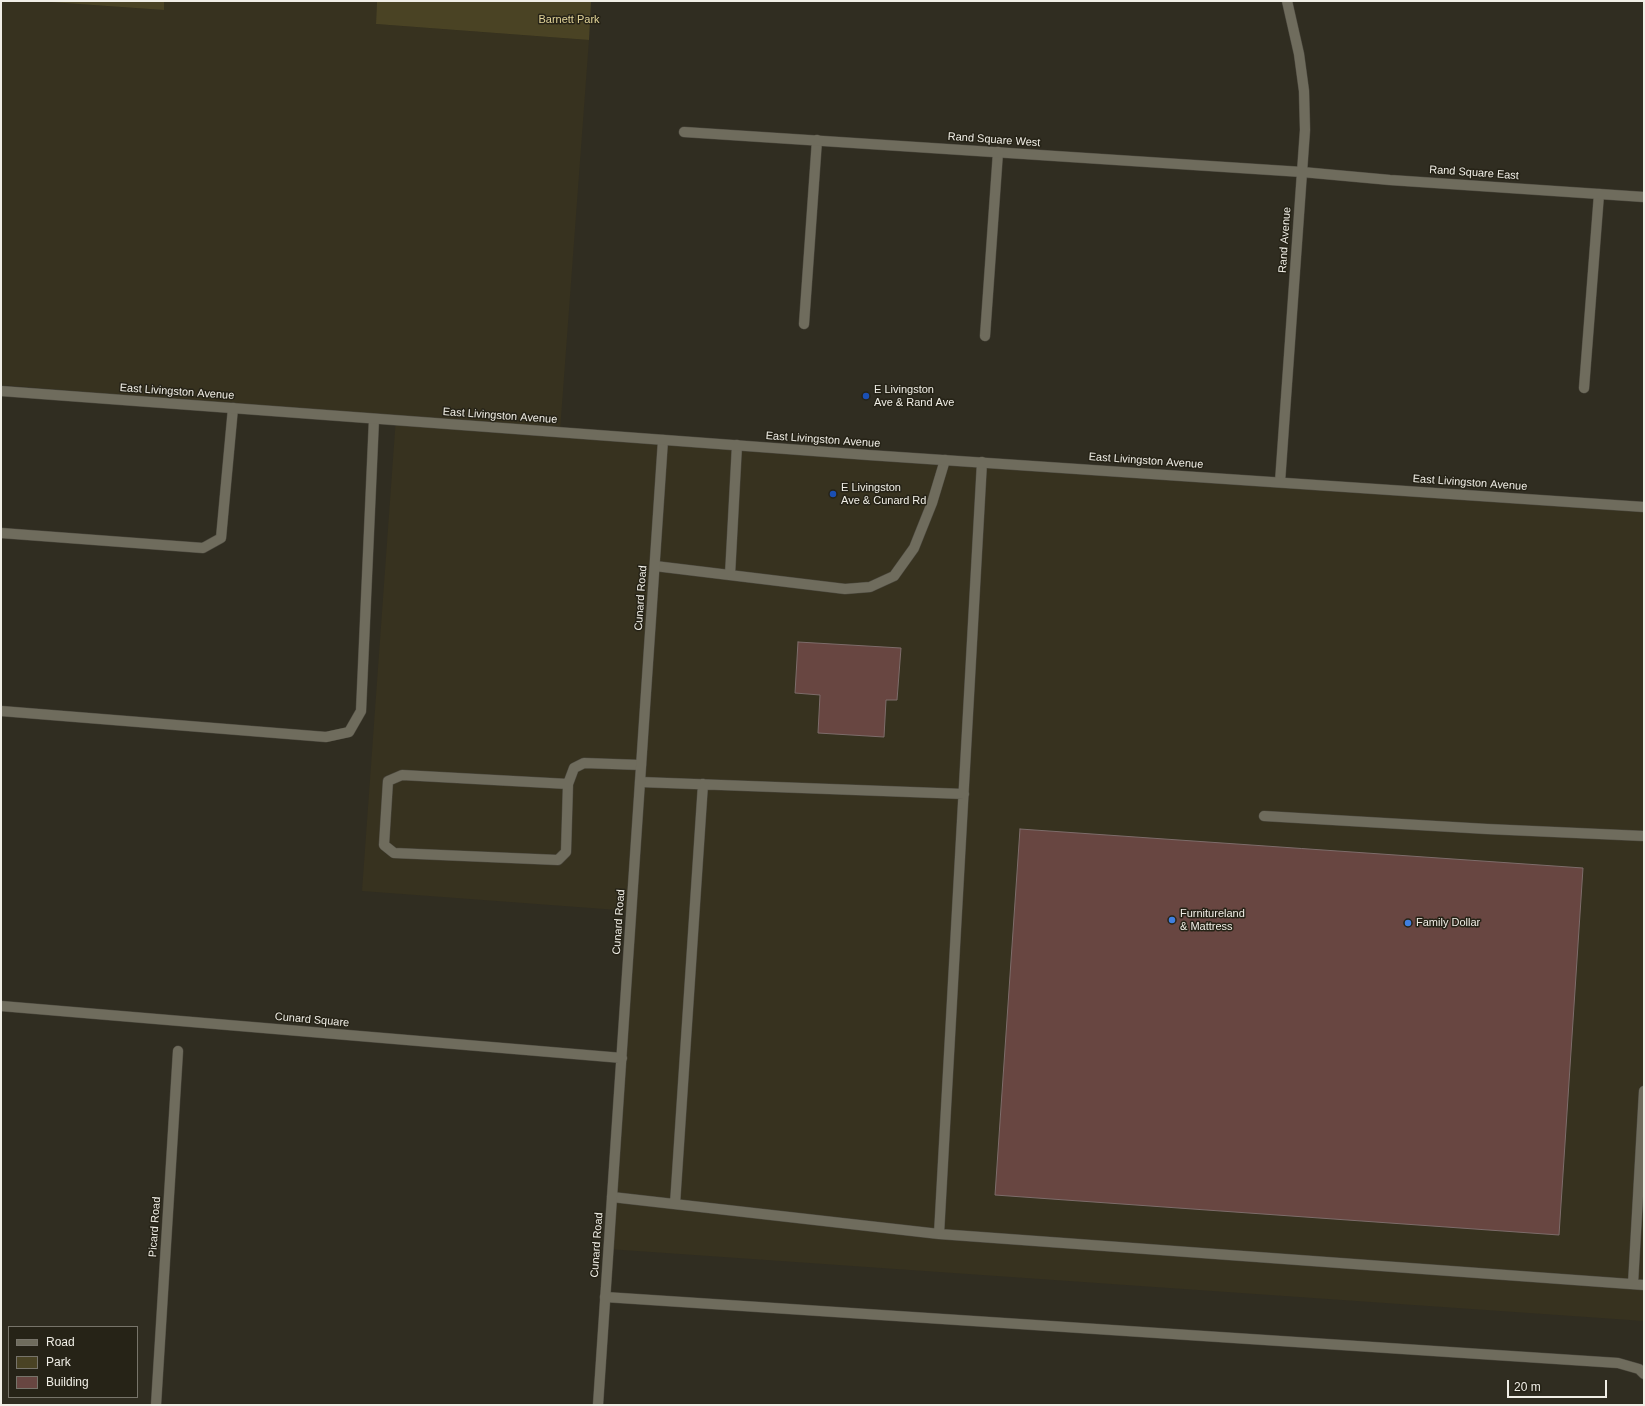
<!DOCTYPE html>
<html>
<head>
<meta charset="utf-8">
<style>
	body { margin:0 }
	#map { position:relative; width:1645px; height:1406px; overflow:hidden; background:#302d21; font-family:Arial,sans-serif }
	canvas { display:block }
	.frame { position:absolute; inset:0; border:2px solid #f0eee6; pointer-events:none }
	.legend { position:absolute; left:8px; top:1326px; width:130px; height:72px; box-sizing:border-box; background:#262317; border:1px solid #77746a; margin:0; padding:5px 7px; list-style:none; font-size:12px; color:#f0eee6 }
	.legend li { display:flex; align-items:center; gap:8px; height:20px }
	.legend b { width:20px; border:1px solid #77746a }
	.scale { position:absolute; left:1507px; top:1380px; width:100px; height:18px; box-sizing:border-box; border:2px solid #f0eee6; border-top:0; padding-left:5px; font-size:12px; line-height:14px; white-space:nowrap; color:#f0eee6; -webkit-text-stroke:3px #262317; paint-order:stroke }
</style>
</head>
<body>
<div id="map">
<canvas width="1645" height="1406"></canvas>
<div class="frame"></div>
<ul class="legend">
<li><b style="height:5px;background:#6f6c5d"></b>Road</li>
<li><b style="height:11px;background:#4a4324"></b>Park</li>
<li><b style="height:11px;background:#684641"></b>Building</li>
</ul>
<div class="scale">20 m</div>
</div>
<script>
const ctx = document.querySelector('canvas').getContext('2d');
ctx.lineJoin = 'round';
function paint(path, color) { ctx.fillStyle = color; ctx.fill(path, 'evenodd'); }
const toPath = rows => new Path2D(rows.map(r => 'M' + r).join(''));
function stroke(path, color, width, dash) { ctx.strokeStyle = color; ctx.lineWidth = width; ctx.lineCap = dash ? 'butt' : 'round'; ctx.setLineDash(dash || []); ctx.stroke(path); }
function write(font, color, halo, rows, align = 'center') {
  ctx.font = font + ' Arial,sans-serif'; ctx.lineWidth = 3; ctx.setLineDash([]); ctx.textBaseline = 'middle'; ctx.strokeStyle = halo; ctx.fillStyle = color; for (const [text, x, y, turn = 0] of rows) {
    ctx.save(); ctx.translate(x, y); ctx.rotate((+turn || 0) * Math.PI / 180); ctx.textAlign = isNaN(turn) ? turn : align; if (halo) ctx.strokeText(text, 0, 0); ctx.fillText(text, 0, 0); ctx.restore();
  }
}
const built = toPath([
	[1,1,36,1,164,10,164,1,377,1,376,24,589,40,560,431,1644,506,1644,1321,608,1249,631,911,362,891,396,417,1,385]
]);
const green = toPath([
	[36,1,164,1,164,10],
	[377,1,591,1,589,40,376,24]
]);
const building = toPath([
	[798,642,901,648,897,700,886,700,884,737,818,733,820,695,795,693,798,642],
	[1020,829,1583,868,1559,1235,995,1195,1020,829]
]);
const service = toPath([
	[804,324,817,140],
	[985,336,998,152],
	[1584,388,1599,194],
	[1,533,203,548,221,538,233,408],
	[655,566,845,589,870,587,894,576,914,548,932,503,945,460],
	[730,575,737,445],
	[1,711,326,737,349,732,361,711,374,419],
	[640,782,964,794],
	[568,784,402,775,388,781,384,845,394,853,558,860,566,852,568,784,574,768,584,763,641,765],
	[1264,816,1487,829,1644,836],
	[612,1197,939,1234,1644,1285],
	[675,1204,703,784],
	[939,1234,982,462],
	[1633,1284,1644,1091],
	[605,1297,1618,1363,1639,1369,1644,1374]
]);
const minor = toPath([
	[684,132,1302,172,1390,180,1644,197],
	[1280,482,1305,130,1304,91,1299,54,1287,1],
	[1,1006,622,1058],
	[156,1405,178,1051],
	[598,1405,663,440]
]);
const secondary = toPath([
	[1,391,868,455,1644,507]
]);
const markers = [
	[866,396,4,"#1a4fb4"],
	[833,494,4,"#1a4fb4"],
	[1172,920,4,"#3f7fe0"],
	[1408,923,4,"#3f7fe0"]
];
const parkNames = [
	["Barnett Park",569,20]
];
const streetNames = [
	["Rand Square West",994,140,4],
	["Rand Square East",1474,173,4],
	["Rand Avenue",1285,240,-86],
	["East Livingston Avenue",177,392,4],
	["East Livingston Avenue",500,416,4],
	["East Livingston Avenue",823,440,4],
	["East Livingston Avenue",1146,461,4],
	["East Livingston Avenue",1470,483,4],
	["Cunard Road",641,598,-86],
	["Cunard Road",619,922,-86],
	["Cunard Square",312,1020,5],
	["Picard Road",155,1227,-86],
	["Cunard Road",597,1245,-86]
];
const poiNames = [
	["E Livingston",874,390],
	["Ave & Rand Ave",874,403],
	["E Livingston",841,488],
	["Ave & Cunard Rd",841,501],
	["Furnitureland",1180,914],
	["& Mattress",1180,927],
	["Family Dollar",1416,923]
];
paint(built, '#37321f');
paint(green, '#4a4324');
paint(building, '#684641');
stroke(building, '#7d6c6a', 1);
stroke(service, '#4c493f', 11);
stroke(minor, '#4c493f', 11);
stroke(secondary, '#4c493f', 11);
stroke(service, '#6f6c5d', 10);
stroke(minor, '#6f6c5d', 10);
stroke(secondary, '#6f6c5d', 10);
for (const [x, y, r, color] of markers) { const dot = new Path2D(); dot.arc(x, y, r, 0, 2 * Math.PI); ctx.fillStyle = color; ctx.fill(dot); stroke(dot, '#262317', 1.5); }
write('11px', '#e1d398', '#262317', parkNames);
write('11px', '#f0eee6', '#262317', streetNames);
write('11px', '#f0eee6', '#262317', poiNames, 'left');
</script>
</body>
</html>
